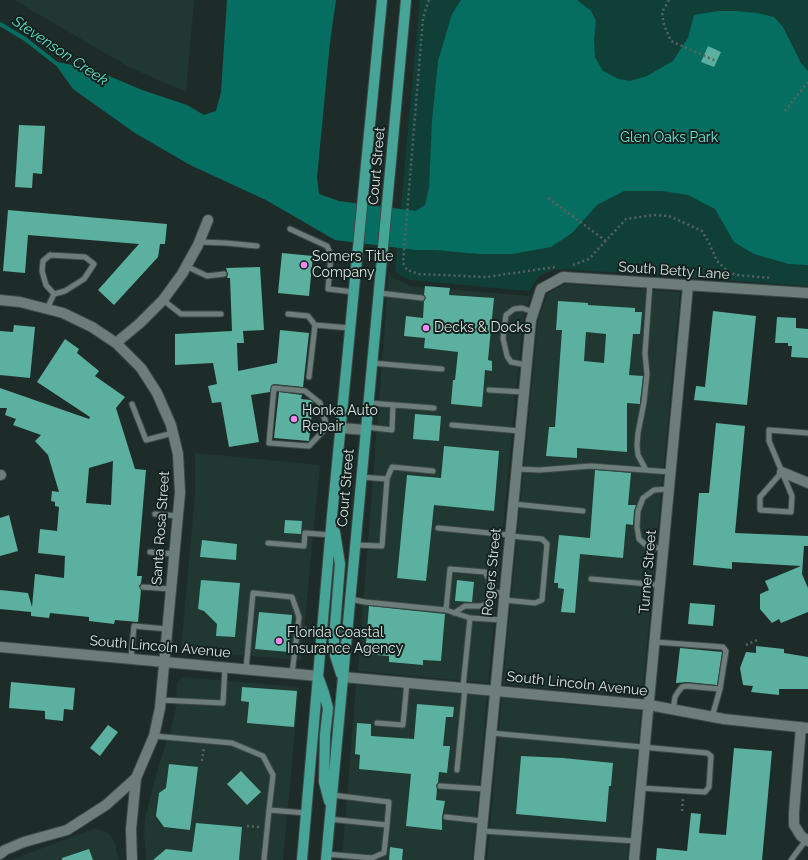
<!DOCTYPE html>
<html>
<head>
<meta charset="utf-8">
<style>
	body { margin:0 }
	canvas { display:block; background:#1e2c29 }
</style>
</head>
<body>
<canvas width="808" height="860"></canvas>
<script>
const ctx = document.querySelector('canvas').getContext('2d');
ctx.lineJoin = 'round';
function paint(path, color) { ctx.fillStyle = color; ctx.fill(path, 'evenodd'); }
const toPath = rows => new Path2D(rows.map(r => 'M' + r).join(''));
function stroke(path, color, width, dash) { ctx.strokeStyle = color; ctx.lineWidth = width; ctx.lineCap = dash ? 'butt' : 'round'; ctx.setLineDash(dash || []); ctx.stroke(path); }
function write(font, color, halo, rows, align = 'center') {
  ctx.font = font + ' Raleway,sans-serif'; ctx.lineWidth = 4; ctx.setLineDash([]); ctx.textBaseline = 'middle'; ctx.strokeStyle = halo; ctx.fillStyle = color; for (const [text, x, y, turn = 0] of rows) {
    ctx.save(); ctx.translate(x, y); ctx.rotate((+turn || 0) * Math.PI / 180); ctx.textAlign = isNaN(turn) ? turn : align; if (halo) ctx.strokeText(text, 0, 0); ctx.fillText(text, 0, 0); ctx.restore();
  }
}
const built = toPath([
	[16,0,194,0,186,92,129,67,16,1],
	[389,272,392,277,410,286,528,296,531,295,523,319,488,683,358,671],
	[565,284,680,292,642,697,503,684,538,321,547,294],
	[195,453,320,465,301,660,181,650,195,495],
	[182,677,299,687,283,860,146,860,144,832,145,819,158,768,171,729,176,707,177,683],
	[356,685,487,696,472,860,342,860],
	[502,698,641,711,627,860,487,860],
	[93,829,102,830,109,834,114,841,119,860,11,860]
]);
const green = toPath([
	[420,0,808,0,808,286,566,269,553,270,539,276,529,291,410,280,395,272]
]);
const water = toPath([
	[227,0,336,0,330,42,317,177,319,194,339,201,416,211,425,205,429,188,432,121,438,61,452,14,461,0,577,0,591,11,596,21,594,40,595,57,603,71,618,79,630,81,647,76,673,61,688,38,694,15,718,11,736,11,757,13,774,17,783,27,801,63,808,71,808,265,789,264,754,254,734,242,715,209,688,195,662,191,624,191,597,205,572,233,551,247,512,254,479,254,436,250,416,250,335,240,266,200,190,165,135,133,73,89,53,61,95,70,142,90,187,105,204,115,216,111,221,92]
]);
const stream = toPath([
	[0,24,25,39,57,64]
]);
const building = toPath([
	[708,46,721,52,714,67,701,62],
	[19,125,45,126,42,174,33,173,32,188,15,187],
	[8,210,167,224,165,244,160,244,158,257,114,305,98,290,139,244,28,235,25,273,3,271],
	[282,253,313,256,309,296,278,293],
	[260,267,264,330,243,331,244,343,237,343,238,371,277,363,280,330,309,333,303,387,274,384,271,386,270,392,251,395,259,442,229,447,221,402,212,403,208,386,217,384,213,363,175,365,175,334,232,331,230,278,227,278,228,274,226,268],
	[425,286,450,288,449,295,494,298,488,360,492,361,492,371,485,370,482,407,451,404,453,380,455,380,458,352,424,348,425,338,404,336,406,316,423,318,424,301,426,298,424,295],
	[558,301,588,303,588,305,635,308,635,312,642,312,640,334,633,334,629,375,643,376,640,401,640,404,627,403,627,452,577,448,577,458,546,456,549,427,555,427,562,330,556,330],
	[586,332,606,334,604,363,584,361],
	[713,311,756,316,747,405,694,400,696,386,705,387],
	[777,317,796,318,796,328,808,329,808,358,791,357,792,346,788,346,788,343,775,343],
	[14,325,35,327,30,378,0,375,0,331,13,332],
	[65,339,79,349,77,353,99,371,95,376,125,397,116,408,135,469,146,470,137,576,142,576,141,583,139,586,141,590,138,622,115,620,114,624,89,621,89,617,50,613,49,618,31,616,31,612,0,609,0,590,28,593,32,607,35,574,64,578,65,556,38,553,40,529,57,531,59,507,55,506,55,502,51,501,52,491,59,492,48,455,35,441,41,435,13,425,16,419,5,415,7,408,0,408,0,388,89,419,90,417,37,382],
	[113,461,111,505,86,503,89,468],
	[279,392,302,395,301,399,310,400,313,402,309,441,274,438],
	[415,414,441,416,439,441,413,439],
	[716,423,745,426,735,533,808,536,808,546,804,546,802,574,808,588,808,612,781,623,779,619,772,623,760,609,760,594,769,590,765,581,801,566,732,562,732,569,693,565,699,493,709,493],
	[444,446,499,451,494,511,434,505,426,581,397,578,407,475,441,478],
	[595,470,631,473,628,505,636,505,634,511,633,525,626,524,623,558,580,554,575,613,561,612,564,589,558,588,558,583,554,583,559,535,590,538],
	[9,515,18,551,0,556,0,518],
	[285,520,302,521,301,534,284,533],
	[202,540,237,544,236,560,200,557],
	[201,580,240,583,235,637,216,636,217,624,204,611,198,609],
	[457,580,474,582,472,602,455,601],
	[690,603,715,605,713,626,688,624],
	[369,606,445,614,441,661,423,660,423,665,389,662,389,656,365,654],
	[259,612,292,615,289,652,255,649],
	[756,646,784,649,784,653,808,657,808,689,779,689,779,695,751,692,753,686,743,685,740,668,746,652,756,653],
	[680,648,722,652,717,685,687,682,676,683],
	[11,682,75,688,73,710,64,709,63,721,45,719,45,711,9,708],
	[242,687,297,691,294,727,247,723,249,702,241,701],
	[417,704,454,707,453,717,446,717,443,746,450,746,447,773,439,772,438,783,436,785,437,789,436,800,445,801,442,817,442,830,406,826,411,774,359,769,360,755,355,754,357,723,371,724,371,736,414,739],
	[108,725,118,732,100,756,90,748],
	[734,748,772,751,762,860,656,860,657,848,687,851,691,813,701,814,699,833,726,835],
	[521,756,563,758,613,763,611,786,609,786,606,822,516,814],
	[169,764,198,767,190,830,164,827,156,816,159,793,166,788],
	[241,771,261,792,247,805,227,784],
	[196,823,242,827,239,860,153,860,166,849,192,852],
	[390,847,403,849,402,860,389,860],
	[89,849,93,860,62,860,62,858]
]);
const path = toPath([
	[429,0,423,18,403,263,407,270,419,274,486,277,556,267],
	[669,0,662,12,664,25,671,41,716,61],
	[785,111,808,82],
	[548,198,606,241],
	[573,265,589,259,626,219,654,215,669,216,702,231,708,241,717,261,730,273,737,275,772,278],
	[746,645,757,640],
	[202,761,204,747],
	[682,811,683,798],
	[247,826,260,827]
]);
const lane = toPath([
	[290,229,327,246,331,255],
	[199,242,226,243,257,246],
	[50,255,85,257,94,264,84,279,65,291,54,294,46,285,42,271,43,261,50,255],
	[186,266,207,276,224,274],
	[354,292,328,289,331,255,357,257],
	[379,293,422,298],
	[163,300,181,314,221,314],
	[47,309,54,294],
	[288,314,308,316,315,325],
	[372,363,442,369],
	[526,365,511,362,507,356,503,338,506,315,514,309,522,308,533,312],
	[309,377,315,325,350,328],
	[274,388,305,391,320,403,327,427,309,446,269,443,274,388],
	[489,390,524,392],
	[369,403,434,408],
	[132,404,146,440,173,433],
	[452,425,520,431],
	[327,427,341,428],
	[366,427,392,430,393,405],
	[516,469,540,470,591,466,671,472],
	[646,470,638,455,637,445,638,433,644,402,647,374,645,353,650,283],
	[782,472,760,497,760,510,791,512,792,496,769,441,769,430,808,433],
	[387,479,392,467,433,471],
	[513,504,583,511],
	[155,514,178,516],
	[438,528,510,535],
	[268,543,304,546,305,533,331,535],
	[355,545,382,546,387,479,361,477],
	[664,549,647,546,639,539,637,527,638,511,643,498,654,490,669,489],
	[150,552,174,554],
	[591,579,660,585],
	[143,587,171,589],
	[350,599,365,602,446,610,470,618],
	[504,600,535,603,542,600,547,544,542,539,510,536],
	[446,610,450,569,485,572,489,580,491,592,504,593],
	[454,613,465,606,482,606,487,603,491,592],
	[297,629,322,632],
	[655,642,723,647,726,651,720,689],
	[131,658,134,626,167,629],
	[246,669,253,593,292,597,299,617,292,674],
	[463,687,470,618,502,620],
	[161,700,223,703,225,667],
	[673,710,675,697,678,692,682,687,687,686,720,689,712,717],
	[377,723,403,725,407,682],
	[491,733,707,753,711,756,709,787,705,792,641,788],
	[154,736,232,743,263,756,273,775,269,810],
	[457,770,465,688],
	[440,786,486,789],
	[446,817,483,821],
	[329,819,387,825],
	[482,831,636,841],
	[326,854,372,858,381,854,384,853,387,825,389,802,332,795],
	[264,860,269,810,306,813],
	[791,860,806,840]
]);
const street = toPath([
	[0,300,20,302,63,313,92,327,116,343,141,368,157,393,171,425,178,454,180,493,160,708,154,736,136,778,131,829,132,860],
	[116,343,140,323,163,300,182,274,198,245,208,220],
	[341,428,366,430],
	[782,472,808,483],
	[0,475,1,475],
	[0,647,318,676],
	[343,677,649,705,724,719,808,728],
	[801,727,794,812,794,825,801,836,808,841],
	[0,854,5,850,24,842,67,830,106,805,136,778],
	[479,860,531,320,541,289,563,277,808,293],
	[634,860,688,286]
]);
const primary = toPath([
	[335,532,340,564,334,639,334,652,341,674],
	[319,679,324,693,328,708,325,735,324,782,329,801],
	[302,860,332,516,382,0],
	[326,860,406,0]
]);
const markers = [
	[304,265,4,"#f688ed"],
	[426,328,4,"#f688ed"],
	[294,419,4,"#f688ed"],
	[279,641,4,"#f688ed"]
];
const parkNames = [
	["Glen Oaks Park",669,138]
];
const streetNames = [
	["Court Street",377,166,-85],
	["South Betty Lane",674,271,4],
	["Court Street",346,488,-85],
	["Santa Rosa Street",161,528,-86],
	["Rogers Street",492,572,-84],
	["Turner Street",648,572,-85],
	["South Lincoln Avenue",160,647,5],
	["South Lincoln Avenue",577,684,6]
];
const poiNames = [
	["Somers Title",312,257],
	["Company",312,273],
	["Decks & Docks",434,328],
	["Honka Auto",302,411],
	["Repair",302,427],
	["Florida Coastal",287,633],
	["Insurance Agency",287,649]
];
const waterNames = [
	["Stevenson Creek",60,51,34]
];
paint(built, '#203732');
paint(green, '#103f38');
paint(water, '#066e61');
stroke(stream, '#066e61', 4);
paint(building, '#5bb0a0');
stroke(lane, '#3d4947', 7);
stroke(street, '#3d4947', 12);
stroke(primary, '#3d4947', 12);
stroke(path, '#566360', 2.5, [2, 3]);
stroke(lane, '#6d7e7a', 5);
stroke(street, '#6d7e7a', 10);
stroke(primary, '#47a597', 10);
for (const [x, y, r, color] of markers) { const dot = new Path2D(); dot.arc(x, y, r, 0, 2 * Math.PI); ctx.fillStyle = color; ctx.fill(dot); stroke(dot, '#14221f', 1.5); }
write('14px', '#6febd6', '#14221f', parkNames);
write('14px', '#d8e1de', '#14221f', streetNames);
write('14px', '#d8e1de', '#14221f', poiNames, 'left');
write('italic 15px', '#5edcc6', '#14221f', waterNames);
</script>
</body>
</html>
